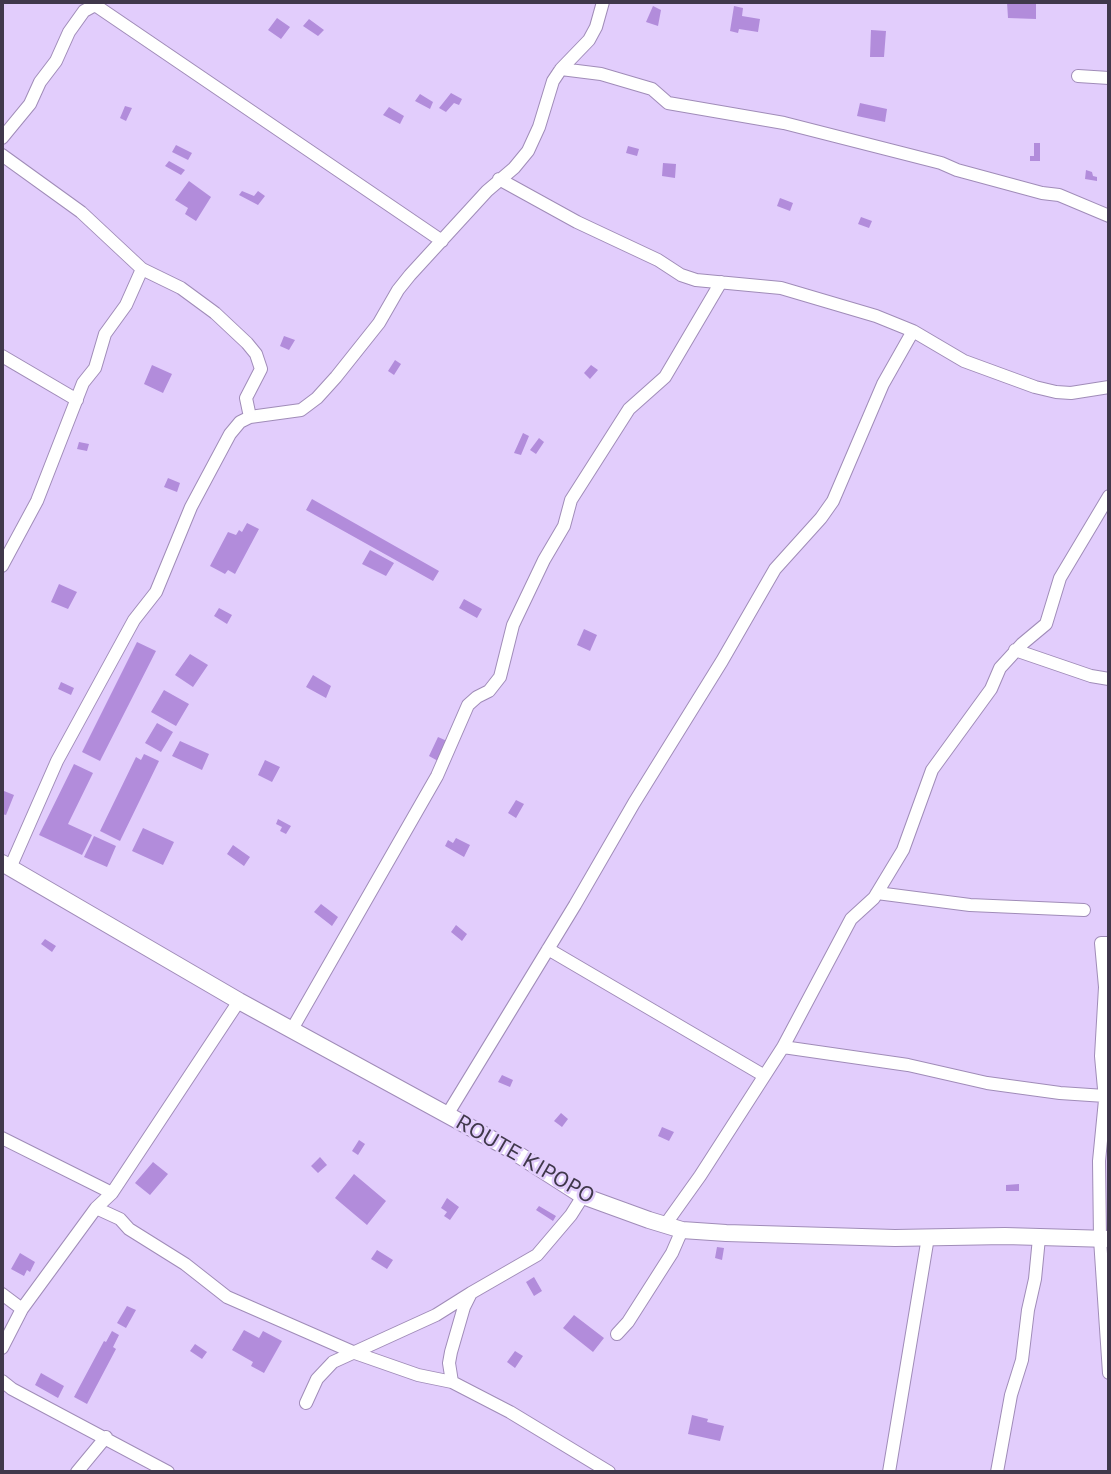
<!DOCTYPE html>
<html>
<head>
<meta charset="utf-8">
<style>
	body { margin:0 }
	#map { position:relative; width:1111px; height:1474px; overflow:hidden; background:#e2cdfc; font-family:Karla,sans-serif }
	canvas { display:block }
	.frame { position:absolute; inset:0; border:4px solid #40384b; pointer-events:none }
</style>
</head>
<body>
<div id="map">
<canvas width="1111" height="1474"></canvas>
<div class="frame"></div>
</div>
<script>
const ctx = document.querySelector('canvas').getContext('2d');
ctx.lineJoin = 'round';
function paint(path, color) { ctx.fillStyle = color; ctx.fill(path, 'evenodd'); }
const toPath = rows => new Path2D(rows.map(r => 'M' + r).join(''));
function stroke(path, color, width, dash) { ctx.strokeStyle = color; ctx.lineWidth = width; ctx.lineCap = dash ? 'butt' : 'round'; ctx.setLineDash(dash || []); ctx.stroke(path); }
function write(font, color, halo, rows, align = 'center') {
  ctx.font = font + ' Karla,sans-serif'; ctx.lineWidth = 5; ctx.setLineDash([]); ctx.textBaseline = 'middle'; ctx.strokeStyle = halo; ctx.fillStyle = color; for (const [text, x, y, turn = 0] of rows) {
    ctx.save(); ctx.translate(x, y); ctx.rotate((+turn || 0) * Math.PI / 180); ctx.textAlign = isNaN(turn) ? turn : align; if (halo) ctx.strokeText(text, 0, 0); ctx.fillText(text, 0, 0); ctx.restore();
  }
}
const building = toPath([
	[1007,2,1036,3,1036,19,1008,18],
	[653,6,661,10,658,26,646,22],
	[734,6,743,8,742,16,760,19,758,32,739,29,738,33,730,31],
	[277,18,290,27,281,39,268,30],
	[309,19,324,30,318,36,303,26],
	[871,30,886,31,884,57,870,57],
	[451,93,462,99,459,105,454,103,446,112,439,108],
	[420,94,433,102,430,109,415,101],
	[860,103,887,109,885,122,857,116],
	[125,106,132,108,126,121,120,118],
	[389,107,404,116,400,124,383,115],
	[1034,143,1040,143,1040,161,1030,161,1030,156,1034,156],
	[176,145,192,153,188,160,172,152],
	[628,146,639,149,637,156,626,153],
	[169,161,185,170,181,175,165,166],
	[663,163,676,164,675,178,662,176],
	[1086,170,1092,172,1093,176,1097,177,1097,181,1085,179],
	[189,181,211,197,196,221,185,214,188,208,175,200],
	[242,191,254,196,258,191,265,196,258,205,239,195],
	[780,198,793,203,790,211,777,206],
	[861,217,872,221,869,228,858,224],
	[284,336,295,340,289,350,280,346],
	[395,360,401,364,394,375,388,371],
	[152,365,172,374,163,393,144,384],
	[591,365,598,370,590,379,584,373],
	[523,433,529,436,521,455,514,453],
	[539,438,544,442,536,454,530,450],
	[79,442,89,444,87,451,77,449],
	[168,478,180,483,177,492,164,487],
	[312,499,439,571,433,581,306,510],
	[247,523,259,529,235,574,228,570,225,574,210,566,228,532,236,535,239,530,242,532],
	[370,550,394,563,386,576,362,564],
	[59,584,77,592,68,609,51,602],
	[464,599,482,609,477,618,459,608],
	[219,608,232,615,227,624,214,616],
	[584,629,597,635,590,651,577,645],
	[137,642,156,651,100,761,82,752],
	[190,654,208,665,193,687,175,675],
	[313,675,331,686,326,698,306,687],
	[61,682,74,688,71,695,58,689],
	[164,690,189,704,176,726,151,712],
	[157,723,173,732,161,752,145,743],
	[438,737,447,741,438,761,429,756],
	[180,741,209,754,202,770,172,756],
	[144,754,159,761,120,841,100,831,136,757,141,760],
	[265,760,280,767,272,782,258,775],
	[74,764,93,773,68,824,92,835,82,855,39,835],
	[4,791,14,795,6,815,2,814,2,797],
	[516,800,524,804,516,818,508,813],
	[278,819,291,826,286,834,280,831,282,827,276,824],
	[143,828,174,842,163,865,132,851],
	[94,836,116,846,107,867,84,857],
	[456,838,470,845,464,857,445,846,448,840,453,843],
	[233,845,250,857,244,866,227,854],
	[321,904,338,917,332,926,314,912],
	[456,925,467,934,462,941,451,932],
	[45,939,56,946,52,952,41,944],
	[502,1075,513,1080,510,1087,498,1082],
	[561,1113,568,1119,562,1127,554,1121],
	[662,1127,674,1132,669,1141,658,1136],
	[359,1140,365,1144,358,1155,352,1151],
	[320,1157,327,1165,318,1173,311,1166],
	[153,1162,168,1174,150,1195,135,1183],
	[354,1174,386,1201,367,1225,335,1198],
	[1019,1184,1019,1191,1006,1191,1006,1185],
	[447,1198,459,1207,450,1220,444,1216,447,1212,441,1208],
	[539,1206,556,1216,553,1221,536,1210],
	[717,1247,724,1248,722,1260,715,1258],
	[377,1250,393,1260,387,1269,371,1259],
	[20,1253,35,1262,30,1272,27,1270,24,1276,11,1269],
	[534,1277,542,1291,534,1296,526,1282],
	[127,1306,136,1310,126,1328,117,1323],
	[574,1315,604,1338,593,1352,563,1328],
	[244,1330,259,1338,263,1331,282,1341,264,1373,251,1366,253,1362,232,1350],
	[112,1331,119,1335,113,1347,116,1349,87,1404,74,1397,104,1341,106,1342],
	[195,1344,207,1352,202,1359,190,1351],
	[515,1351,523,1356,515,1368,507,1362],
	[41,1373,64,1386,58,1398,35,1385],
	[692,1415,708,1419,707,1422,724,1426,720,1441,688,1434]
]);
const minor = toPath([
	[95,5,442,241],
	[561,69,601,74,652,89,668,103,784,123,941,163,957,170,1042,193,1059,195,1109,216],
	[1078,76,1109,78],
	[2,138,30,104,40,82,56,61,69,32,84,11,95,5,97,2],
	[2,155,81,212,142,269,181,288,215,313,247,343,256,354,261,369,246,398,250,417],
	[499,179,577,222,658,260,681,275,696,280,781,288,876,316,913,331,964,361,1035,387,1056,392,1071,393,1109,387],
	[2,356,77,400],
	[2,566,37,501,83,383,95,368,105,334,126,305,142,269],
	[1015,650,1091,676,1109,679],
	[10,868,57,761,134,620,156,592,191,507,230,434,240,422,250,417,301,410,317,398,336,377,379,323,398,290,410,275,487,191,514,168,528,151,539,127,553,81,561,69,589,40,596,27,603,2],
	[877,893,970,905,1084,910],
	[1109,943,1101,943,1105,987,1101,1056,1105,1100,1099,1161,1100,1239,1109,1373],
	[548,949,763,1075],
	[291,1031,437,776,468,705,477,697,489,691,500,677,513,625,544,560,564,526,571,500,629,409,665,377,721,282],
	[783,1047,908,1065,987,1083,1060,1093,1105,1096],
	[447,1115,575,905,634,803,722,661,775,569,821,518,833,501,883,384,913,331],
	[2,1138,112,1193],
	[96,1208,120,1219,129,1229,185,1264,227,1297,355,1353,418,1375,452,1382,449,1363,451,1352,464,1307,471,1293,537,1255,571,1215,583,1196],
	[665,1225,700,1176,783,1047,851,919,874,898,903,850,932,770,991,689,1000,668,1022,644,1046,624,1060,578,1109,496],
	[2,1294,22,1309],
	[617,1334,628,1322,672,1253,682,1230],
	[2,1348,22,1309,96,1208,112,1193,239,1001],
	[2,1381,12,1389,168,1472],
	[452,1382,510,1412,609,1472],
	[306,1403,317,1379,333,1362,436,1315,471,1293],
	[77,1472,106,1437],
	[889,1472,928,1237],
	[997,1472,1011,1395,1022,1360,1028,1310,1035,1279,1039,1238]
]);
const major = toPath([
	[2,863,239,1001,508,1148,583,1196,649,1220,682,1230,726,1233,895,1238,1005,1236,1109,1239]
]);
const streetNames = [
	["ROUTE KIPOPO",525,1159,30]
];
paint(building, '#b28cdb');
stroke(minor, '#a08cb8', 14);
stroke(major, '#a08cb8', 18);
stroke(minor, '#fff', 12);
stroke(major, '#fff', 16);
write('24px', '#40384b', '#e2cdfc', streetNames);
</script>
</body>
</html>
